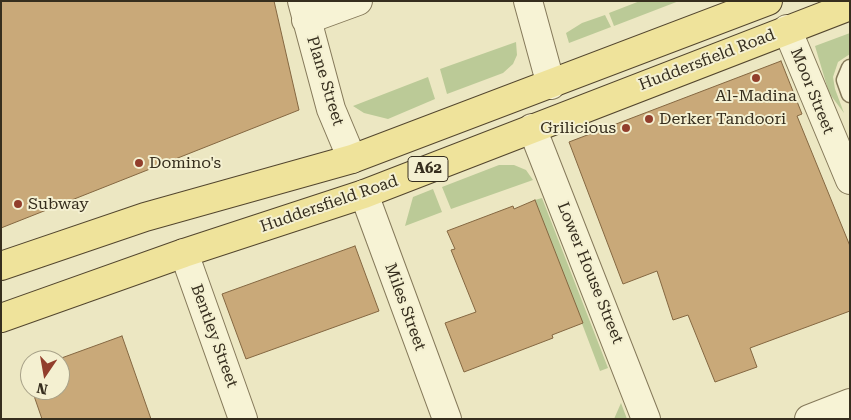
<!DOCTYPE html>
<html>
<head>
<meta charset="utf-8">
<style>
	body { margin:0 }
	#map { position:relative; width:851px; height:420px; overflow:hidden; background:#ece7c2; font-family:"Roboto Serif",serif }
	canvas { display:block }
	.frame { position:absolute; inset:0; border:2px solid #362e1e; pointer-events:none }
	.north { position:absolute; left:20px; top:350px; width:50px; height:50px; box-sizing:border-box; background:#f4f0d1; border:1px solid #a8a289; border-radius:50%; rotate:192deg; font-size:14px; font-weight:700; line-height:20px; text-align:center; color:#362e1e }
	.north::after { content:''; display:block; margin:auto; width:18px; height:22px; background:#923e2c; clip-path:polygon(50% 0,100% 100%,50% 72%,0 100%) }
</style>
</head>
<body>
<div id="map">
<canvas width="851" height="420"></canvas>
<div class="frame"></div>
<div class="north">N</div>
</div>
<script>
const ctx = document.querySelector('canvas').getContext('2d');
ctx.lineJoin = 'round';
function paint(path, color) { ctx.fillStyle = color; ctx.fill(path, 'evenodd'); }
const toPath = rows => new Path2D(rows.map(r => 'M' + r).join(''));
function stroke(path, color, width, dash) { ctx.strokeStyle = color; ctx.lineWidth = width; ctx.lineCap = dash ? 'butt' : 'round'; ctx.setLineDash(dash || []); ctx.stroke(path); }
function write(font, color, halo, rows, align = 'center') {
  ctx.font = font + ' "Roboto Serif",serif'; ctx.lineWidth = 4; ctx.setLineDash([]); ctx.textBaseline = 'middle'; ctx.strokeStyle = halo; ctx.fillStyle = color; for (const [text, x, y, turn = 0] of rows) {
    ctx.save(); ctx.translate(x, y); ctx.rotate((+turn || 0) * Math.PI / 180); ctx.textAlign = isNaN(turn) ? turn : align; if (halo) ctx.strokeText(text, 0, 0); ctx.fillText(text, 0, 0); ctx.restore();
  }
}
const green = toPath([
	[640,1,679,1,614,26,609,13],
	[605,15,611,27,569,43,566,33,582,23],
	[850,33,850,54,838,62,833,77,835,89,844,113,829,93,815,46],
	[516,42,517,55,513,64,503,73,447,94,440,69],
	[428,77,435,99,388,119,364,113,353,106],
	[499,165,514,165,526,170,533,180,451,209,442,187],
	[433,189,442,212,405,226,413,197],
	[542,198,608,368,600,371,535,200],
	[621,403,627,419,614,419]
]);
const building = toPath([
	[1,1,274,1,299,110,1,228,1,1],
	[781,61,802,114,797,116,850,246,850,311,750,348,757,367,715,382,688,315,673,320,657,271,623,284,569,142,781,61],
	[535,200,583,323,552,335,553,338,464,372,445,323,476,312,451,250,455,249,447,231,513,206,514,209,535,200],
	[355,246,379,311,246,359,222,294,355,246],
	[122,336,151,419,42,419,32,390,60,390,60,360,56,360,122,336]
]);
const lane = toPath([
	[850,68,845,80,850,94]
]);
const street = toPath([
	[302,1,331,109,352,159],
	[528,1,551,85],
	[306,20,358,1],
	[787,29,850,180],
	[532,128,646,419],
	[364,194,447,419],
	[184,253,243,419],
	[809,419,850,403]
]);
const primary = toPath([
	[1,266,145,217,352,159,768,1],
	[1,318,184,253,364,194,850,6]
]);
const markers = [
	[756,78,5,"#923e2c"],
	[649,119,5,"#923e2c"],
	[626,128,5,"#923e2c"],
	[139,163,5,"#923e2c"],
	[18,204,5,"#923e2c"]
];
const shields = [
	[428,169,40]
];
const shieldNames = [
	["A62",428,169]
];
const streetNames = [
	["Huddersfield Road",707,60,-21],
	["Plane Street",325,81,73],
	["Moor Street",812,91,68],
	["Huddersfield Road",329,204,-19],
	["Lower House Street",590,273,68],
	["Miles Street",405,307,70],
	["Bentley Street",214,336,70]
];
const poiNames = [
	["Al-Madina",756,96,"center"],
	["Derker Tandoori",659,119],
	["Grilicious",616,128,"right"],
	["Domino's",149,163],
	["Subway",28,204]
];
paint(green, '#bbca97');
paint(building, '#c9a979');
stroke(building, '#846741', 1);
stroke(lane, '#85795a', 19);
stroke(street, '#85795a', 30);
stroke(primary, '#53462e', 30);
stroke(lane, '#f7f3d5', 16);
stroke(street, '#f7f3d5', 28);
stroke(primary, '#efe39b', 28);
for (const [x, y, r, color] of markers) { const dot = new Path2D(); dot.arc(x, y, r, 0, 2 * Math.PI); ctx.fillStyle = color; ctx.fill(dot); stroke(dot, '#f4f0d1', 2); }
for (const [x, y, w] of shields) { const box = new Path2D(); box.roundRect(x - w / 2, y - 12.5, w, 25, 4); ctx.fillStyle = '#f4f0d1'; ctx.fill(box); stroke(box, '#362e1e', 1); }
write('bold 15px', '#362e1e', null, shieldNames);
write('16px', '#362e1e', '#f4f0d1', streetNames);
write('16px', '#362e1e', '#f4f0d1', poiNames, 'left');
</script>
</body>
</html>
